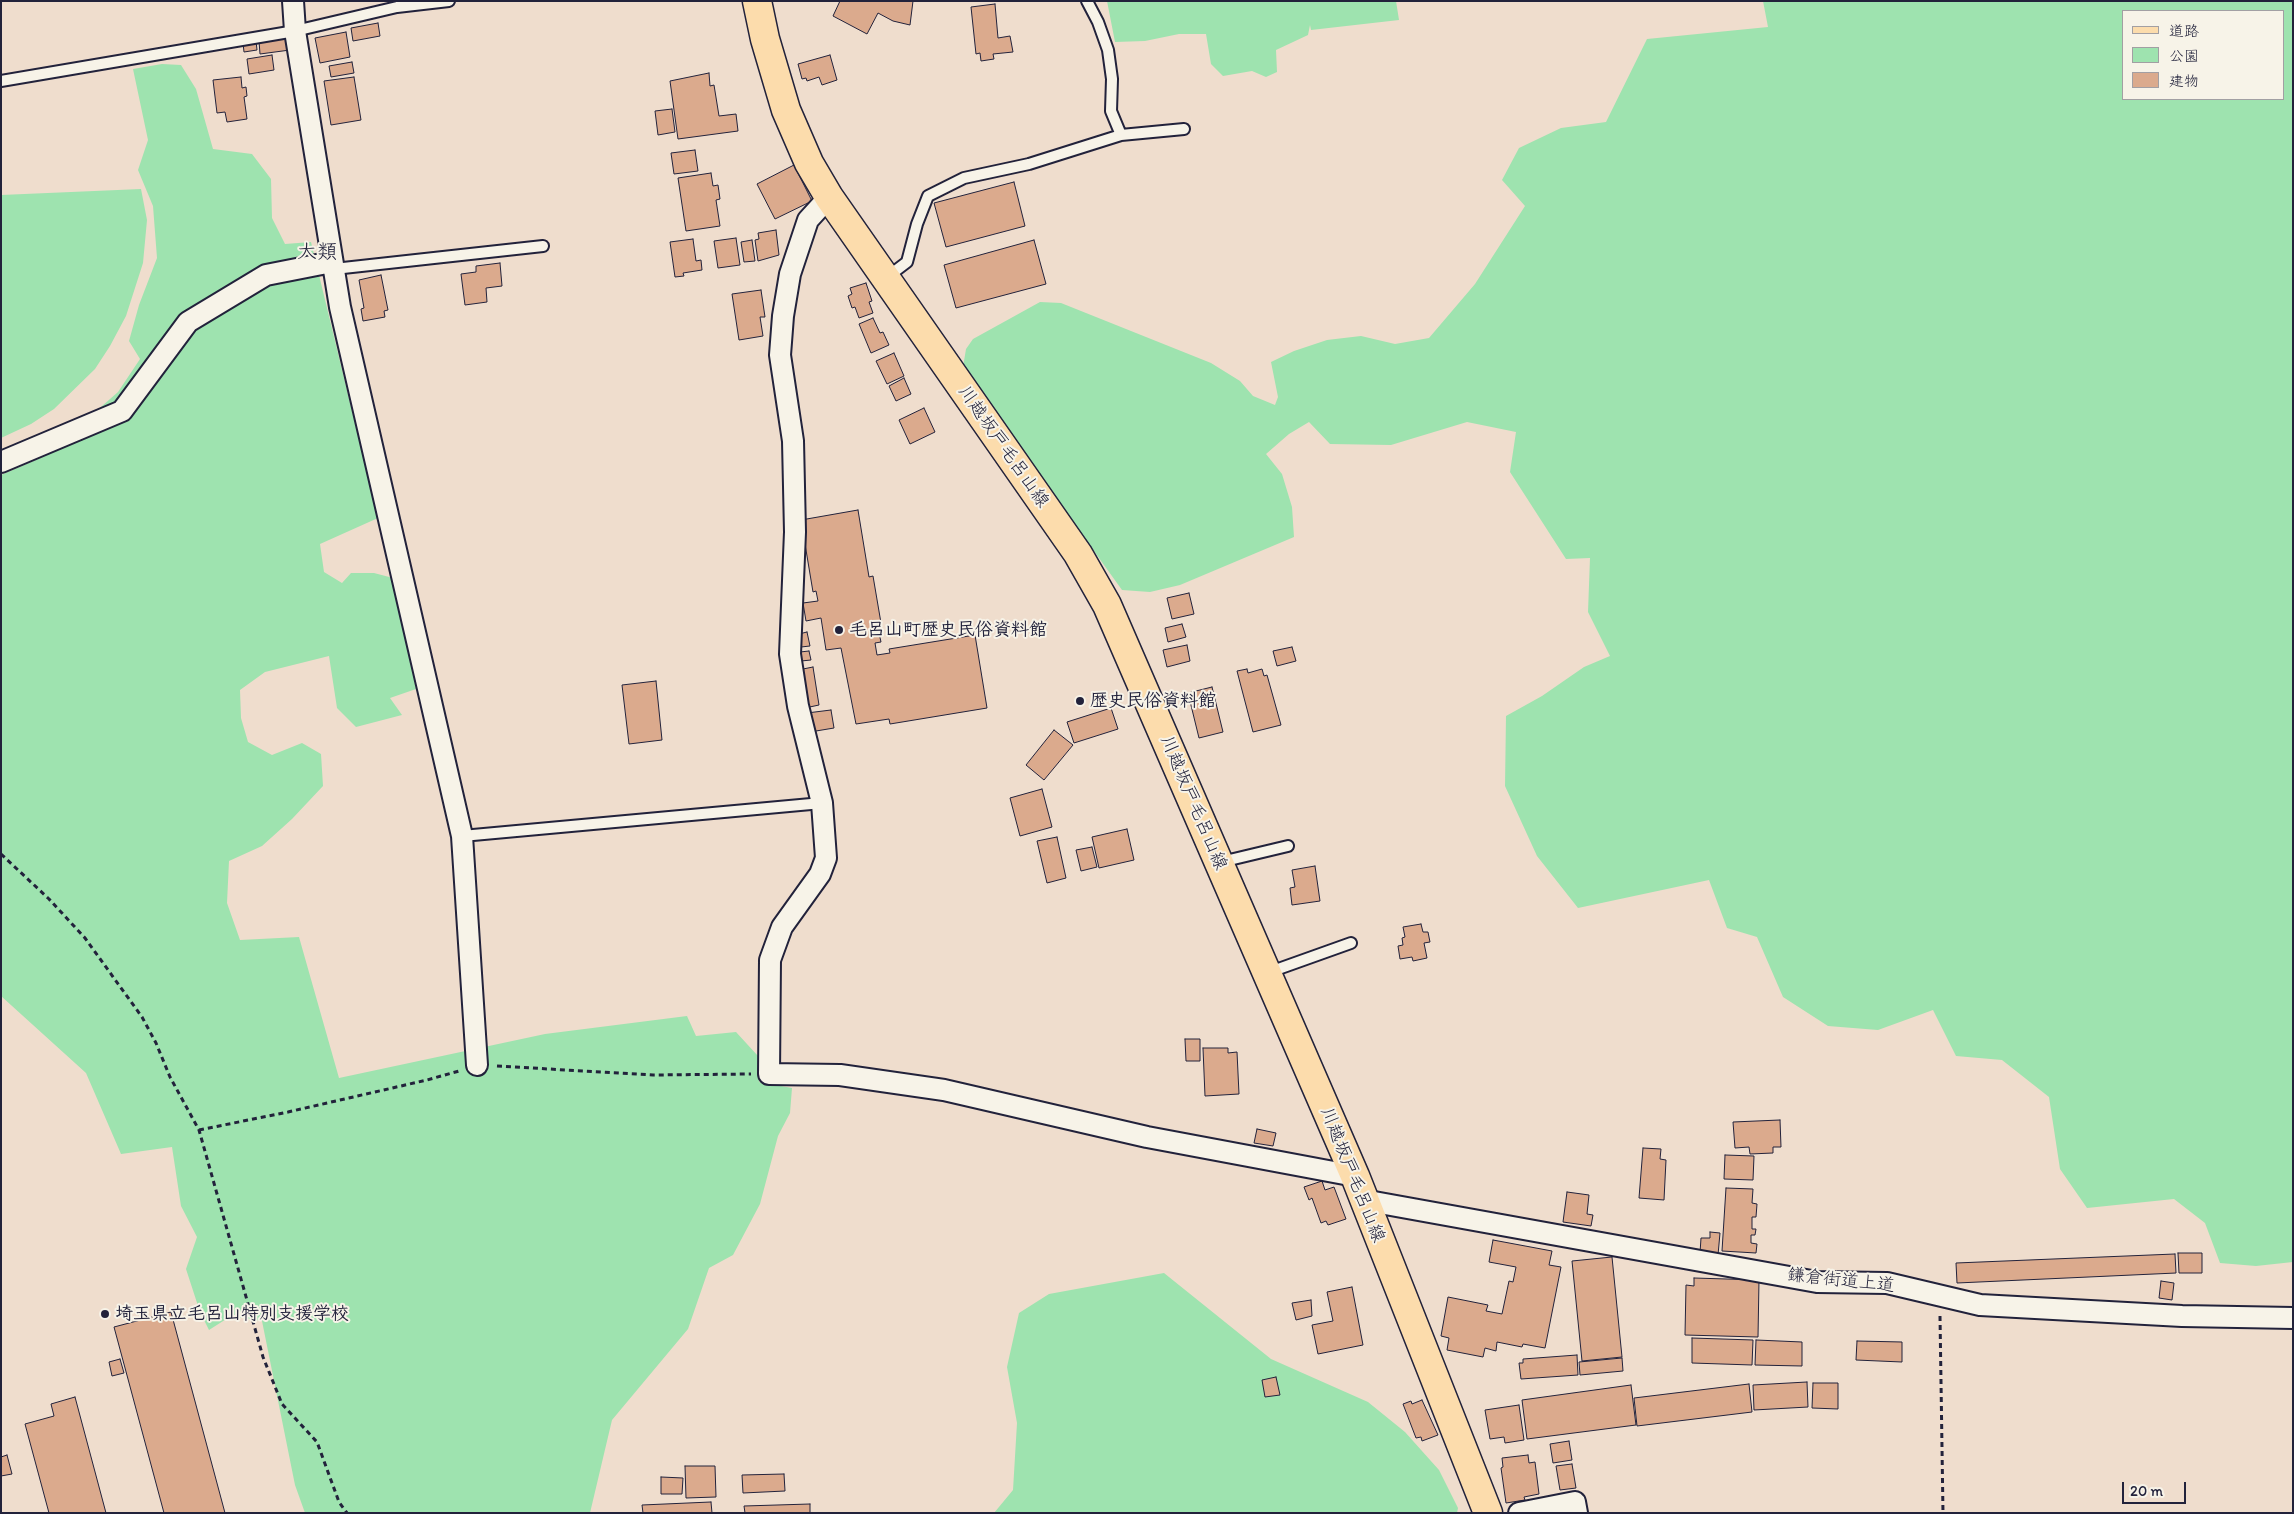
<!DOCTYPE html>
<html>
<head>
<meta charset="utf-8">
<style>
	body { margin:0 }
	#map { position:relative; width:2294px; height:1514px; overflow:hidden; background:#efddcd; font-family:Itim,"Klee One",sans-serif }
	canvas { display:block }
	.frame { position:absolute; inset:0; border:2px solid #22223b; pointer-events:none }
	.legend { position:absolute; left:2122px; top:10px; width:162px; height:90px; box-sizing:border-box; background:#f7f3e8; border:1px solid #a29fa3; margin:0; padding:6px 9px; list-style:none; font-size:15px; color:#22223b }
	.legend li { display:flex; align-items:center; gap:10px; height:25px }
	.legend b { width:25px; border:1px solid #a29fa3 }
	.scale { position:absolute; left:2122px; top:1482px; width:64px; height:22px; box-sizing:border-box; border:2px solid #22223b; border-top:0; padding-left:6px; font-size:15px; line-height:18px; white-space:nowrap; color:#22223b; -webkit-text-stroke:4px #f7f3e8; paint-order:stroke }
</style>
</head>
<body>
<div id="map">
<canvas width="2294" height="1514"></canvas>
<div class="frame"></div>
<ul class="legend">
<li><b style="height:6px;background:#fcdcac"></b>道路</li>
<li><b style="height:14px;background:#9ee3af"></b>公園</li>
<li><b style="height:14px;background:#dbaa8d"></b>建物</li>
</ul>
<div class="scale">20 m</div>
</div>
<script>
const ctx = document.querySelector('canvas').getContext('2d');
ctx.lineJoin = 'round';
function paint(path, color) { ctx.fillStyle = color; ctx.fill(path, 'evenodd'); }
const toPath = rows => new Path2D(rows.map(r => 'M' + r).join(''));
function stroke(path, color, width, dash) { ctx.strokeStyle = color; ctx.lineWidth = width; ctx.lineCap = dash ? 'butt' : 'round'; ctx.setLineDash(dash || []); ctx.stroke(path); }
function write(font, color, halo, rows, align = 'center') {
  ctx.font = font + ' Itim,"Klee One",sans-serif'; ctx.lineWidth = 4; ctx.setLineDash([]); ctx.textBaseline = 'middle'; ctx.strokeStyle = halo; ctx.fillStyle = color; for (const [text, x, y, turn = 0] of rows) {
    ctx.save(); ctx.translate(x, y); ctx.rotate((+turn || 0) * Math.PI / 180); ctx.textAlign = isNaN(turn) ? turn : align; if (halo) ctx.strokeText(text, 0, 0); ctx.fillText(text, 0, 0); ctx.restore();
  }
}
const green = toPath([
	[1107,1,1396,1,1399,20,1311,30,1310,25,1308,35,1276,50,1277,72,1266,77,1252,71,1223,76,1211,64,1206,34,1179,34,1145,41,1115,42],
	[1763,1,2293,1,2293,1262,2256,1266,2220,1263,2205,1223,2174,1199,2087,1208,2060,1169,2049,1097,2002,1060,1956,1056,1933,1010,1878,1030,1828,1026,1783,997,1757,937,1727,928,1709,880,1578,908,1537,856,1505,786,1506,716,1542,696,1584,667,1610,656,1588,612,1590,558,1566,559,1510,472,1516,432,1467,422,1391,445,1330,444,1309,422,1289,434,1266,454,1282,474,1292,507,1294,537,1180,585,1150,592,1122,590,1081,533,1058,509,963,367,966,349,973,339,1040,302,1061,303,1211,363,1240,381,1253,396,1275,405,1278,397,1271,362,1294,351,1327,340,1361,336,1395,344,1429,338,1475,284,1525,206,1502,180,1519,148,1561,128,1606,122,1647,39,1768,27],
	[2123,11,2283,11,2283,99,2123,99],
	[162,64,181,65,196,89,213,149,252,154,271,179,272,218,285,244,311,242,378,518,320,544,324,572,342,583,351,573,374,573,393,578,416,689,390,698,402,715,356,727,337,708,329,656,265,672,240,690,241,718,248,742,272,755,302,743,321,754,323,786,292,819,262,846,229,861,227,903,240,940,299,937,339,1078,545,1034,687,1016,696,1036,736,1032,758,1056,759,1082,792,1088,790,1113,778,1136,760,1204,733,1255,709,1268,688,1329,612,1420,590,1513,305,1513,295,1485,262,1321,231,1316,209,1330,200,1312,186,1269,197,1237,181,1206,172,1147,121,1154,86,1073,1,996,1,475,45,456,118,392,140,359,129,341,139,305,157,258,153,206,138,170,148,140,133,69],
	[141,189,147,220,143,263,126,316,110,346,95,369,54,409,31,424,1,438,1,195],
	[1164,1273,1271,1359,1368,1402,1405,1432,1439,1470,1458,1508,1457,1513,994,1513,1013,1490,1017,1423,1007,1367,1019,1313,1049,1294]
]);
const building = toPath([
	[840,1,913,1,910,25,893,21,878,13,867,34,833,16,840,1],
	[995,4,998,38,1010,36,1013,52,993,54,994,59,981,61,980,53,976,54,971,7,995,4],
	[378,23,380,36,353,41,351,28,378,23],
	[346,32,350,57,320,63,315,38,346,32],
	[288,37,290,50,260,54,259,41,288,37],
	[256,41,257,50,244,52,243,43,256,41],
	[272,55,274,70,249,74,247,59,272,55],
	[830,55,837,80,822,85,819,77,807,81,806,78,802,79,798,64,830,55],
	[352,62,354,73,331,77,329,66,352,62],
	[709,73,710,86,714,85,719,116,736,114,738,131,678,139,670,81,709,73],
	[241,77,242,88,246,87,247,96,244,97,247,119,227,122,225,112,217,113,213,80,241,77],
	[354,77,361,120,331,125,324,81,354,77],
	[672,109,675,132,658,135,655,111,672,109],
	[695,150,698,171,674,174,671,153,695,150],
	[794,165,812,201,775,219,757,184,794,165],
	[711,173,713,186,718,185,720,199,716,200,720,226,686,231,678,178,711,173],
	[1014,182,1025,226,946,247,934,203,1014,182],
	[776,230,779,255,758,261,755,240,759,239,758,233,776,230],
	[736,238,740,265,718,268,714,241,736,238],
	[693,239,696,261,701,260,702,270,683,273,684,276,675,277,670,242,693,239],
	[752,240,755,261,744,262,741,242,752,240],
	[1034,240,1046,284,956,308,944,265,1034,240],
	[500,263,502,286,486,288,487,302,465,305,461,274,476,272,476,266,500,263],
	[381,275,388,310,384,311,385,317,363,321,361,309,364,308,359,280,381,275],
	[866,283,872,301,869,302,873,313,859,318,855,307,852,308,848,296,852,294,850,288,866,283],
	[761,290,765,317,760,317,763,336,739,340,732,294,761,290],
	[873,318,880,333,883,332,889,345,871,353,859,324,873,318],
	[894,353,904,376,887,384,876,361,894,353],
	[904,378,911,394,896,401,889,386,904,378],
	[924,408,935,432,910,444,899,420,924,408],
	[858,510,869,577,873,576,881,623,877,624,881,642,875,643,877,655,890,653,889,649,975,635,987,708,890,724,889,719,856,724,841,648,826,650,821,618,806,621,803,603,818,601,816,591,813,592,801,520,858,510],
	[1189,593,1194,614,1172,619,1167,598,1189,593],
	[1182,624,1186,637,1168,642,1165,628,1182,624],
	[807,632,810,646,801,647,799,634,807,632],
	[1187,645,1190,661,1167,667,1163,650,1187,645],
	[1292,647,1296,661,1277,666,1273,651,1292,647],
	[809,651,811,660,801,661,800,652,809,651],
	[813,667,819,705,805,708,798,670,813,667],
	[1247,669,1248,673,1262,669,1264,676,1267,675,1281,725,1253,732,1237,671,1247,669],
	[656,681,662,740,629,744,622,685,656,681],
	[1212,687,1223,732,1199,738,1188,693,1212,687],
	[1111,708,1118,729,1074,743,1067,722,1111,708],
	[831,710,834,728,810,732,807,713,831,710],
	[1054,730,1073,745,1044,780,1026,765,1054,730],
	[1042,789,1052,827,1020,836,1010,798,1042,789],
	[1127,829,1134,860,1099,868,1092,837,1127,829],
	[1057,837,1066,878,1047,883,1037,841,1057,837],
	[1092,847,1097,867,1081,871,1076,850,1092,847],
	[1315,866,1320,901,1292,905,1290,888,1295,887,1292,870,1315,866],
	[1421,924,1423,932,1428,932,1430,942,1424,943,1427,958,1413,961,1412,957,1400,959,1398,946,1403,945,1402,938,1405,937,1403,927,1421,924],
	[1185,1039,1200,1039,1200,1061,1186,1061,1185,1039],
	[1203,1048,1228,1048,1228,1053,1237,1052,1239,1094,1205,1096,1203,1048],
	[1780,1120,1781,1147,1773,1147,1773,1153,1750,1154,1749,1147,1735,1148,1733,1122,1780,1120],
	[1257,1129,1276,1133,1273,1146,1254,1143,1257,1129],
	[1643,1148,1661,1149,1660,1159,1666,1160,1664,1200,1639,1198,1643,1148],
	[1725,1155,1754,1156,1753,1180,1724,1179,1725,1155],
	[1322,1181,1325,1190,1334,1187,1346,1219,1328,1225,1326,1221,1321,1223,1312,1198,1309,1200,1304,1187,1322,1181],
	[1726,1188,1753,1189,1752,1203,1757,1204,1756,1217,1752,1217,1752,1229,1756,1229,1755,1235,1751,1235,1751,1243,1757,1244,1756,1253,1722,1251,1726,1188],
	[1567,1192,1589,1195,1587,1214,1593,1215,1591,1226,1563,1222,1567,1192],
	[1710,1232,1720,1233,1718,1255,1700,1253,1701,1238,1710,1238,1710,1232],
	[1493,1240,1552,1251,1549,1265,1561,1267,1545,1348,1523,1344,1522,1347,1497,1342,1496,1351,1485,1348,1483,1357,1447,1350,1449,1338,1441,1336,1448,1297,1488,1305,1486,1311,1502,1314,1509,1281,1513,1282,1516,1267,1489,1262,1493,1240],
	[2178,1253,2202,1253,2202,1273,2179,1273,2178,1253],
	[2175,1254,2176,1273,1957,1283,1956,1263,2175,1254],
	[1612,1257,1622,1357,1582,1361,1572,1261,1612,1257],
	[1694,1278,1759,1280,1758,1337,1685,1335,1686,1285,1694,1286,1694,1278],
	[2161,1281,2174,1283,2172,1300,2159,1298,2161,1281],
	[1352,1287,1363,1345,1318,1354,1312,1325,1333,1321,1327,1292,1352,1287],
	[1311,1300,1312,1316,1296,1320,1292,1303,1311,1300],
	[171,1312,225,1513,164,1513,114,1327,171,1312],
	[1692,1338,1753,1340,1752,1365,1692,1363,1692,1338],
	[1756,1340,1802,1342,1802,1366,1755,1365,1756,1340],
	[1857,1341,1902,1342,1902,1362,1856,1360,1857,1341],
	[1577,1355,1578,1375,1521,1379,1519,1363,1523,1363,1523,1359,1577,1355],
	[1622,1358,1623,1371,1580,1375,1579,1362,1622,1358],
	[120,1359,124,1373,112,1376,109,1362,120,1359],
	[1276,1377,1280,1395,1265,1397,1262,1380,1276,1377],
	[1807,1382,1808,1407,1754,1410,1753,1385,1807,1382],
	[1813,1383,1838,1383,1838,1409,1812,1408,1813,1383],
	[1749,1384,1752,1412,1637,1426,1634,1398,1749,1384],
	[1631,1385,1636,1425,1527,1439,1522,1400,1631,1385],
	[75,1397,106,1513,49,1513,25,1424,54,1416,51,1404,75,1397],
	[1422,1400,1438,1435,1422,1441,1421,1437,1416,1438,1403,1404,1411,1401,1412,1404,1422,1400],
	[1519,1405,1524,1440,1505,1443,1504,1437,1490,1439,1485,1410,1519,1405],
	[1569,1441,1572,1460,1553,1463,1550,1444,1569,1441],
	[7,1455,12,1474,1,1476,1,1457,7,1455],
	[1528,1455,1529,1463,1535,1462,1539,1494,1524,1497,1525,1500,1506,1503,1501,1468,1503,1467,1502,1458,1528,1455],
	[1572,1464,1576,1488,1560,1490,1556,1466,1572,1464],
	[685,1466,715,1466,716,1497,686,1498,685,1466],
	[784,1474,785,1491,743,1493,742,1475,784,1474],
	[661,1477,683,1478,682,1494,661,1494,661,1477],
	[711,1502,712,1513,643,1513,642,1505,711,1502],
	[810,1504,810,1513,745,1513,744,1506,810,1504]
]);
const path = toPath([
	[1,854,49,899,85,938,142,1017,156,1043,170,1077,199,1130,263,1357,282,1404,317,1442,339,1502,347,1513],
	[497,1066,653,1075,751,1074],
	[199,1130,288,1112,427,1080,459,1071],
	[1940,1316,1943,1513]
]);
const service = toPath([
	[1087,1,1098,22,1108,50,1112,79,1111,111,1121,135],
	[1,81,295,31,397,7,449,1],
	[334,269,543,246],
	[886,278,907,262,917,224,928,196,964,178,1029,164,1121,135,1184,129],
	[462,836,822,803],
	[1221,862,1288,846],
	[1267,973,1351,943]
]);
const minor = toPath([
	[293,1,295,31,340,307,462,836,477,1065],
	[829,197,808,220,790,274,783,316,780,355,793,441,795,532,790,654,798,706,822,803,826,858,820,874,782,927,770,960,769,1074,840,1075,944,1090,1147,1137,1355,1176],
	[1,462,122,411,188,322,266,275,332,262],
	[1363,1200,1817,1282,1887,1283,1980,1305,2182,1316,2293,1318],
	[1519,1513,1575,1502,1577,1513]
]);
const primary = toPath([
	[757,1,765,39,786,110,809,163,829,197,1078,554,1107,605,1355,1176,1488,1513]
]);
const markers = [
	[839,630,5,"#22223b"],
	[1080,701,5,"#22223b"],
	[105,1314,5,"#22223b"]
];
const streetNames = [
	["川越坂戸毛呂山線",1003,447,55],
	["川越坂戸毛呂山線",1193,803,67],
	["川越坂戸毛呂山線",1352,1175,68],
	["鎌倉街道上道",1841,1281,6]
];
const poiNames = [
	["毛呂山町歴史民俗資料館",849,630],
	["歴史民俗資料館",1090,701],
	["埼玉県立毛呂山特別支援学校",115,1314]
];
const quarterNames = [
	["大類",317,253]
];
paint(green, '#9ee3af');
paint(building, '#dbaa8d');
stroke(building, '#22223b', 1);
stroke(service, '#22223b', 14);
stroke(minor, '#22223b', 24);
stroke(primary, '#22223b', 31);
stroke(path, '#22223b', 3, [5, 4]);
stroke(service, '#f7f3e8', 10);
stroke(minor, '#f7f3e8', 20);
stroke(primary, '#fcdcac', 28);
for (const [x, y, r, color] of markers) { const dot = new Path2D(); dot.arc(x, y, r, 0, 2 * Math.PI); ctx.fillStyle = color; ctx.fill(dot); stroke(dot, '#f7f3e8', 2); }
write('18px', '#22223b', '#f7f3e8', streetNames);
write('bold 18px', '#22223b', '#f7f3e8', poiNames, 'left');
write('20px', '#22223b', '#f7f3e8', quarterNames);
</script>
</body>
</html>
